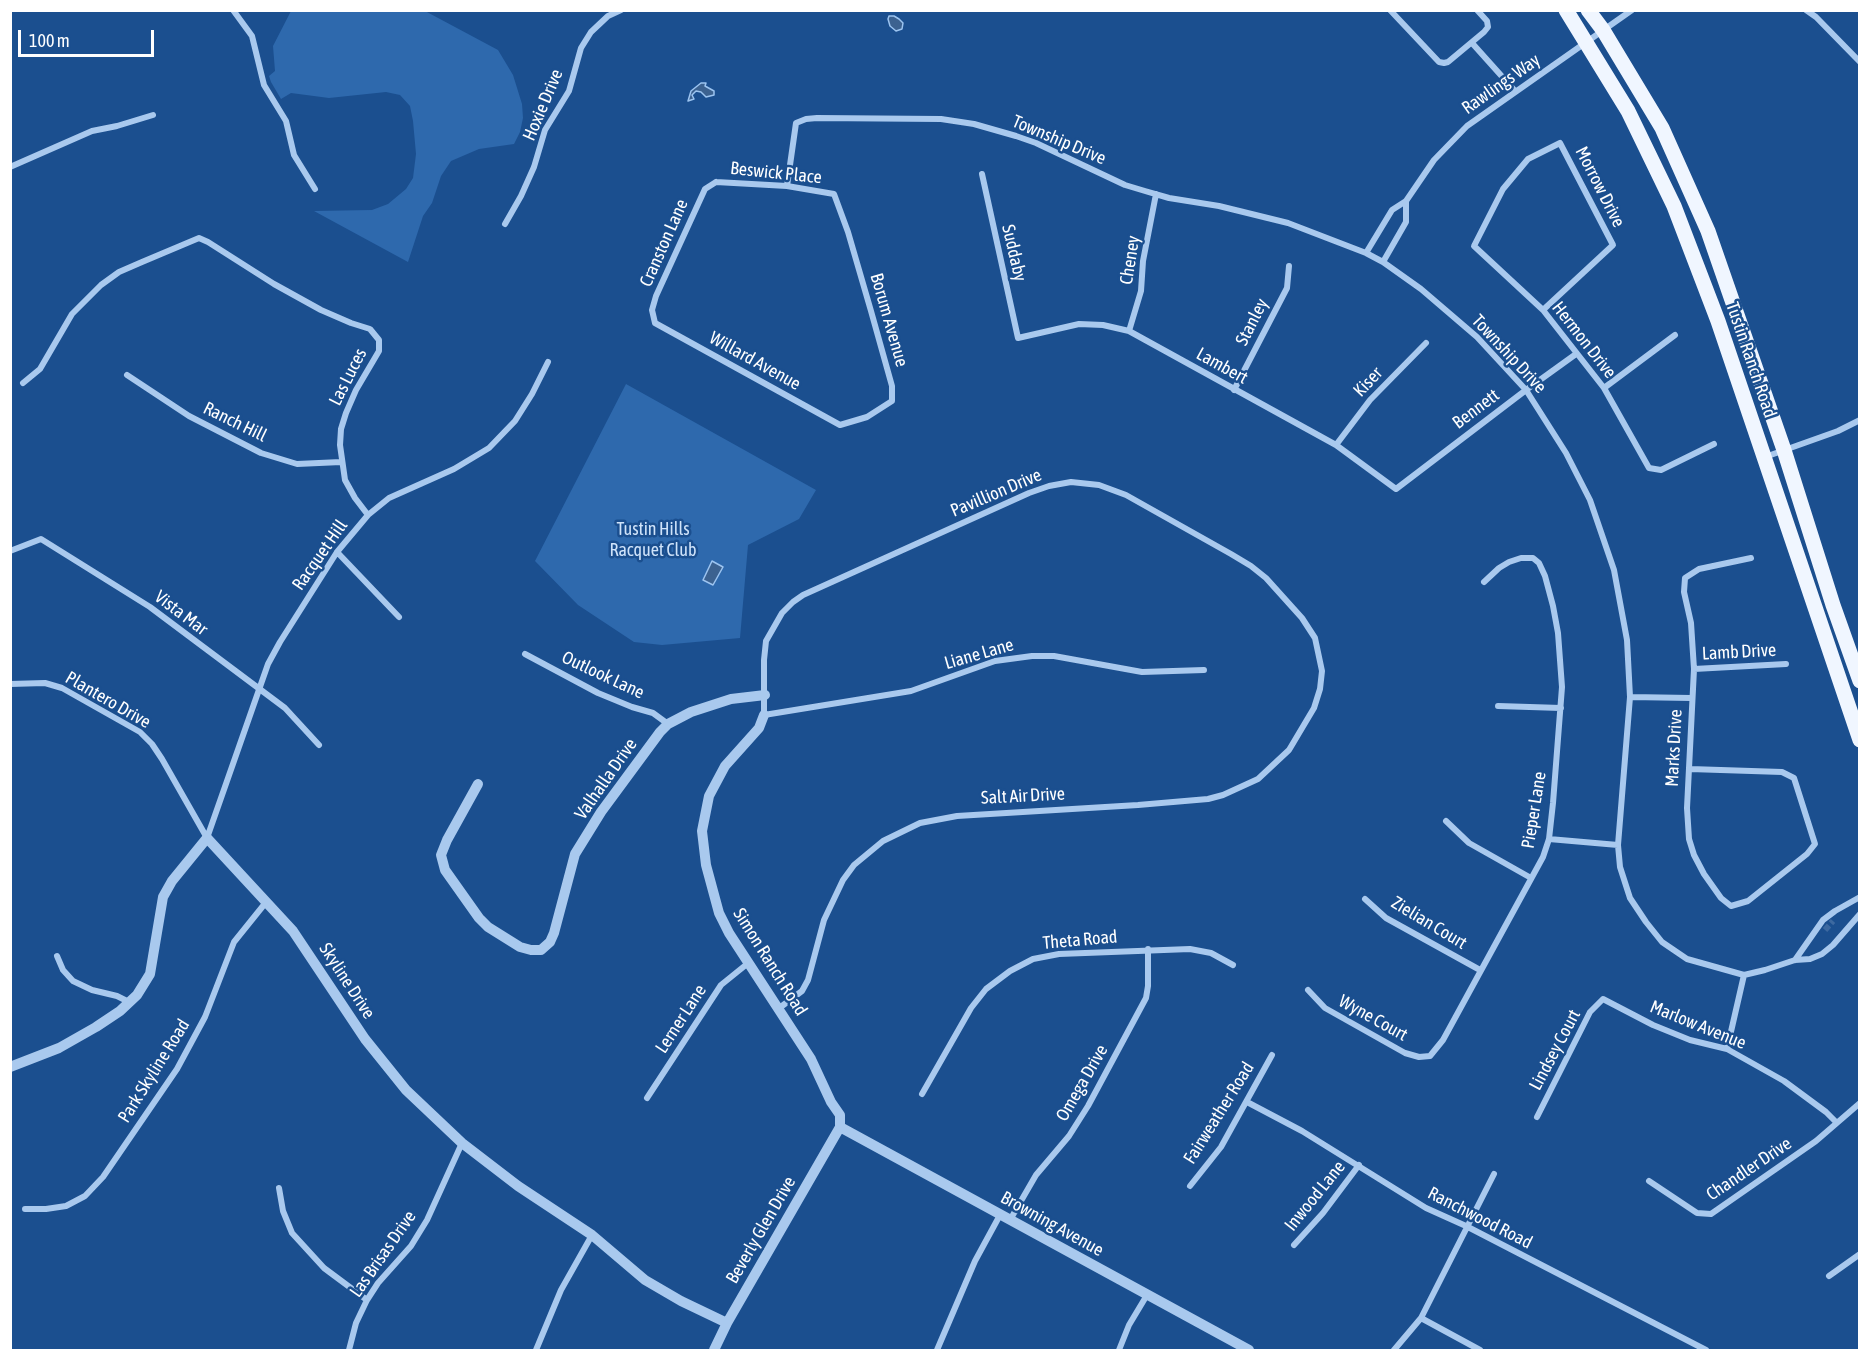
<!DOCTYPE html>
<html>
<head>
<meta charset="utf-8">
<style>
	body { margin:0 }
	#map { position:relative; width:1870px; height:1361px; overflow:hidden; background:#1b4f8f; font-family:"Asap Condensed",sans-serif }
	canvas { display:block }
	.frame { position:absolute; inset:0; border:12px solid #fff; pointer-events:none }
	.scale { position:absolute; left:18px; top:30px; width:136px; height:27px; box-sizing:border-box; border:3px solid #fff; border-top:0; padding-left:8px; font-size:18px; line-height:21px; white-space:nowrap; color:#fff; -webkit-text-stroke:4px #1b4f8f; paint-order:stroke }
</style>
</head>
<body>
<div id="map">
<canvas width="1870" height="1361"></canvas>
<div class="frame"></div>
<div class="scale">100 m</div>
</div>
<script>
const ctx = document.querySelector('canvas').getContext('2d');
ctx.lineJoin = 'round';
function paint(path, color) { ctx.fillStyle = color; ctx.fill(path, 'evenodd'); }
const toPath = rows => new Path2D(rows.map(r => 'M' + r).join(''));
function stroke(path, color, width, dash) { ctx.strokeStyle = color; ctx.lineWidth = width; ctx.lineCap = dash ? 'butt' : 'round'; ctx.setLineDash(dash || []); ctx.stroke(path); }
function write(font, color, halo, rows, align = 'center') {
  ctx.font = font + ' "Asap Condensed",sans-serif'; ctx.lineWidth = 5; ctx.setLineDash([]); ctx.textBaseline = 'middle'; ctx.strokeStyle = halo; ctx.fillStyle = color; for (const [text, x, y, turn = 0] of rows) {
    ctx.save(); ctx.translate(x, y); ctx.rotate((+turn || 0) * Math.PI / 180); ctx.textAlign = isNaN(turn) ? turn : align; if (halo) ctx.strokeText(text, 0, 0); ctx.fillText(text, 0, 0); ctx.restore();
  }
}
const green = toPath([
	[291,11,425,11,498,50,513,75,522,104,523,118,520,132,514,144,479,149,451,161,441,176,432,203,423,216,408,262,314,211,372,210,388,204,406,189,413,178,416,154,413,121,410,106,400,95,386,92,329,98,291,93,281,99,271,82,269,76,275,71,273,46],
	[626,384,816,490,799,519,748,545,740,638,662,645,634,642,578,605,535,561]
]);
const water = toPath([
	[889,16,894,16,899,19,903,23,902,29,896,31,890,26,888,19,889,16],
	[701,83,706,83,705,86,714,91,714,95,706,97,701,92,696,91,692,95,694,99,688,101,691,91,701,83],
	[712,561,723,567,713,585,703,580,712,561]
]);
const minorTunnel = toPath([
	[1825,930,1833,921]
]);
const minor = toPath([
	[233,10,252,36,264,85,286,121,294,155,315,189],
	[1390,10,1439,62,1444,63,1448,62,1484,32,1488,27,1487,21,1477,10],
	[1806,10,1816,17,1860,62],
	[1472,43,1515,91],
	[10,167,92,131,117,126,153,115],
	[982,174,1018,338,1079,324,1103,325,1129,331,1336,445,1396,489,1526,390,1576,354],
	[716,182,787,186,834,194,848,232,871,311,892,386,892,401,867,417,840,425,655,323,652,310,656,296,705,189,716,182],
	[787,186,796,123,806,119,817,118,941,119,974,124,1016,136,1036,143,1125,185,1145,191,1169,198,1219,206,1288,223,1366,253,1383,262,1421,289,1477,337,1526,390,1566,453,1590,500,1614,570,1627,640,1630,697,1618,845,1620,867,1630,898,1646,922,1662,942,1687,959,1744,975,1765,970,1795,960,1810,959,1822,954,1833,945,1860,914],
	[505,224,521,196,534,167,545,130,569,91,581,48,591,32,608,16,621,10],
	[1366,253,1392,210,1406,201,1434,160,1467,126,1632,10],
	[1383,262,1406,222,1406,201],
	[1543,310,1613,245,1560,143,1528,159,1503,189,1474,246,1543,310,1604,388,1649,468,1661,470,1714,444],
	[1129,331,1141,291,1143,261,1156,194],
	[127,375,189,416,261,453,297,464,341,462],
	[23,383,40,369,72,314,101,285,119,272,142,262,199,238,208,242,274,284,321,310,351,323,370,329,379,340,379,351,356,390,346,413,341,429,340,445,345,480,355,498,368,515],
	[1604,388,1675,335],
	[1234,390,1287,288,1289,266],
	[1336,445,1370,400,1426,343],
	[1765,457,1838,431,1860,420],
	[10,551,41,539,150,607,285,708,319,745],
	[337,552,399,617],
	[525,654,598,693,632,707,653,713,668,724],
	[1694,669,1786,664],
	[10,684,45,683,62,688,140,732,152,744,162,759,207,838],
	[1630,697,1691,698],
	[1498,706,1561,708],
	[1690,769,1782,772,1794,778,1815,844,1807,854,1748,901,1731,906,1721,898,1704,874,1694,855,1689,839,1687,808,1694,669,1691,623,1684,592,1685,578,1699,569,1751,558],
	[1446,821,1469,843,1531,878],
	[207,838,268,664,280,642,337,552,368,515,389,498,454,469,489,448,515,421,532,394,548,362],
	[1549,839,1618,845],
	[1365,899,1386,918,1480,970],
	[57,956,63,970,73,981,92,990,117,996,129,1002],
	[1795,960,1823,920,1835,911,1860,897],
	[1308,990,1325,1008,1405,1053,1419,1057,1430,1056,1443,1040,1543,857,1549,839,1553,803,1562,687,1558,633,1553,606,1545,576,1539,563,1533,558,1521,558,1509,562,1499,568,1484,582],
	[778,1009,802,991,808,980,824,920,843,880,854,865,883,841,920,823,957,816,1138,805,1208,799,1223,795,1258,779,1289,750,1314,708,1320,689,1322,671,1315,638,1302,618,1266,578,1251,566,1231,554,1126,495,1099,485,1071,482,1049,486,1029,493,803,595,793,602,782,613,766,641,764,660,764,715,911,691,995,661,1032,656,1054,656,1142,672,1204,670],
	[1727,1049,1744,975],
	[922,1094,971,1008,986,989,1010,971,1033,959,1059,954,1190,949,1211,953,1233,965],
	[647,1098,721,985,747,964],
	[1247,1102,1302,1131,1426,1208,1466,1226,1706,1350],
	[1537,1117,1590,1012,1603,999,1653,1025,1690,1040,1727,1049,1784,1081,1826,1112,1837,1123],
	[1649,1181,1697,1213,1711,1214,1816,1141,1860,1103],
	[1190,1186,1221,1147,1272,1055],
	[279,1188,283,1211,292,1233,324,1268,367,1300],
	[25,1209,46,1209,66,1206,85,1196,103,1177,177,1069,205,1017,234,942,267,901],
	[1010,1220,1036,1175,1069,1136,1088,1106,1146,998,1148,986,1148,949],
	[1294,1245,1323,1213,1359,1165],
	[1829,1276,1860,1254],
	[1421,1318,1480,1350],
	[349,1350,356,1323,367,1300,378,1283,411,1246,427,1220,462,1143],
	[536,1350,561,1290,592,1235],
	[937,1350,975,1261,1000,1215],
	[1119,1350,1129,1325,1147,1295],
	[1394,1350,1421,1318,1494,1174]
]);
const tertiary = toPath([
	[764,715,759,728,725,766,709,796,702,831,706,865,719,913,729,933,811,1059,831,1102,840,1115,840,1127],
	[478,784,447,840,441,855,445,870,479,918,488,927,520,947,531,950,541,950,550,942,554,933,575,854,601,812,660,732,668,724,691,712,731,699,765,695],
	[10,1067,59,1048,96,1027,120,1011,137,995,150,974,163,897,172,881,207,838,293,931,365,1039,406,1090,462,1143,518,1186,592,1235,645,1280,681,1301,727,1323],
	[840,1127,1249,1350],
	[714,1350,727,1323,840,1127]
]);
const primary = toPath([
	[1566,10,1628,111,1674,206,1718,321,1860,740],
	[1588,10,1603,30,1662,128,1708,231,1784,450,1833,605,1860,681]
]);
const streetNames = [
	["Rawlings Way",1501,84,-35],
	["Hoxie Drive",543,105,-67],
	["Township Drive",1059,140,23],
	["Beswick Place",776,173,6],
	["Morrow Drive",1600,187,63],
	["Cranston Lane",664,243,-66],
	["Suddaby",1014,253,77],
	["Cheney",1130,260,-81],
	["Borum Avenue",889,320,74],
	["Stanley",1252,322,-63],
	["Hermon Drive",1584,340,52],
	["Township Drive",1509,354,47],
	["Tustin Ranch Road",1751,360,71],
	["Willard Avenue",755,361,29],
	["Lambert",1222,366,29],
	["Las Luces",348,377,-63],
	["Kiser",1368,382,-47],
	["Bennett",1476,409,-37],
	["Ranch Hill",235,422,26],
	["Pavillion Drive",996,493,-23],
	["Racquet Hill",320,555,-55],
	["Vista Mar",181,613,37],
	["Lamb Drive",1739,652,-3],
	["Liane Lane",979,654,-16],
	["Outlook Lane",603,675,25],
	["Plantero Drive",108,700,30],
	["Marks Drive",1674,748,-87],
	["Valhalla Drive",606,779,-55],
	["Salt Air Drive",1023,796,-3],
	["Pieper Lane",1534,810,-81],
	["Zielian Court",1429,923,31],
	["Theta Road",1080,940,-5],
	["Simon Ranch Road",770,962,58],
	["Skyline Drive",347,981,57],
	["Wyne Court",1373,1018,29],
	["Lerner Lane",681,1019,-57],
	["Marlow Avenue",1698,1025,22],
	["Lindsey Court",1555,1050,-62],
	["Park Skyline Road",154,1071,-58],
	["Omega Drive",1082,1083,-60],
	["Fairweather Road",1219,1113,-58],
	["Chandler Drive",1749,1169,-34],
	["Inwood Lane",1315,1196,-51],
	["Ranchwood Road",1480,1218,27],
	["Browning Avenue",1052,1224,29],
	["Beverly Glen Drive",761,1230,-60],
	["Las Brisas Drive",383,1254,-55]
];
const parkNames = [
	["Tustin Hills",653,529],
	["Racquet Club",653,550]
];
paint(green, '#2e69ad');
paint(water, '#3c6290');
stroke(water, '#9cc4f0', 1.5);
stroke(minorTunnel, '#3d69a0', 6, [6, 3]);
stroke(minor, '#a9c9ee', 6);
stroke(tertiary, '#a9c9ee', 10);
stroke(primary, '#f0f6ff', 15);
write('18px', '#fff', '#1b4f8f', streetNames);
write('18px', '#cfe3fa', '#1b4f8f', parkNames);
</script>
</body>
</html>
